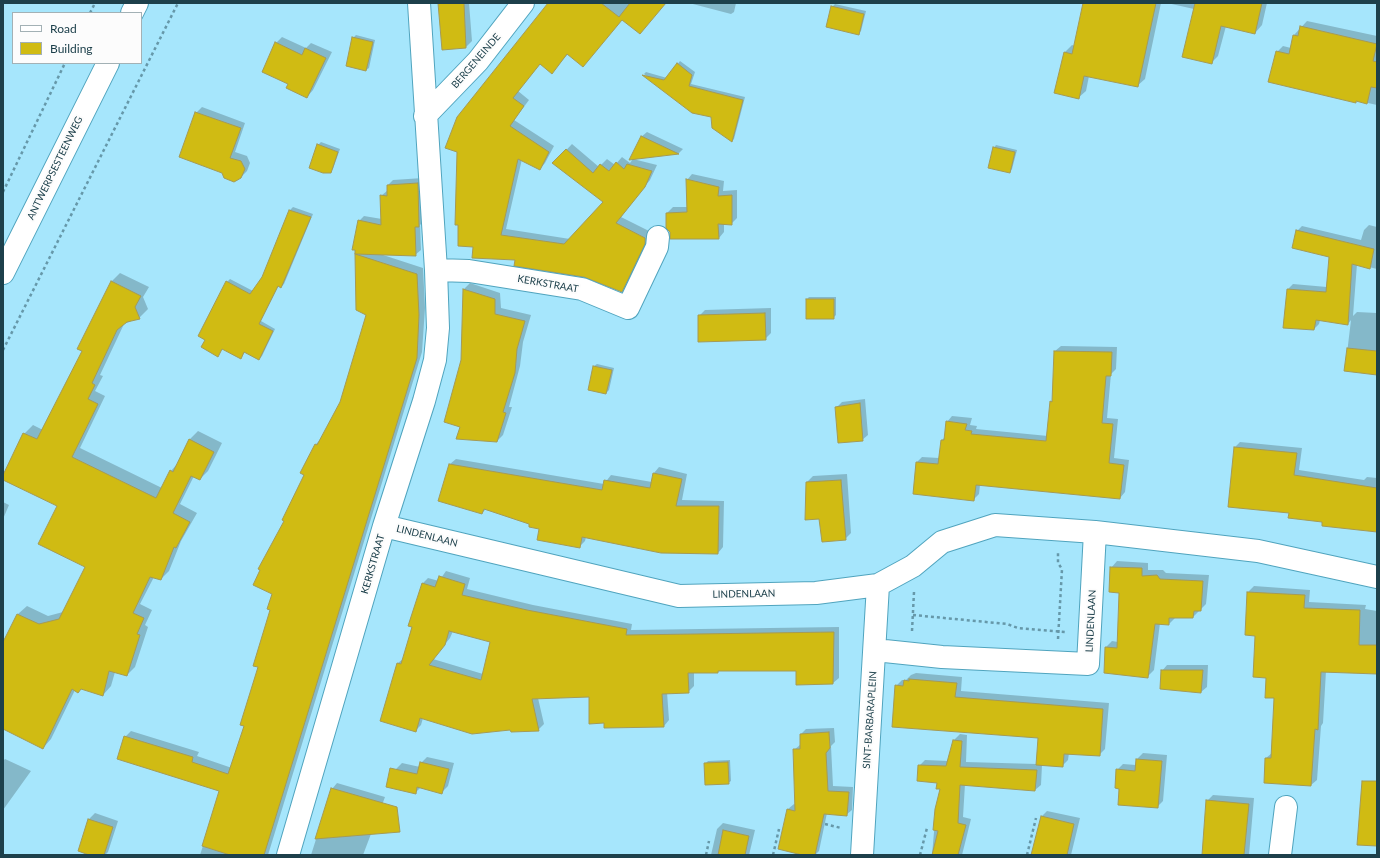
<!DOCTYPE html>
<html>
<head>
<meta charset="utf-8">
<style>
	body { margin:0 }
	#map { position:relative; width:1380px; height:858px; overflow:hidden; background:#a6e6fc; font-family:Lato,sans-serif }
	canvas { display:block }
	.frame { position:absolute; inset:0; border:4px solid #1d404b; pointer-events:none }
	.legend { position:absolute; left:12px; top:12px; width:130px; height:52px; box-sizing:border-box; background:#fcfcfc; border:1px solid #a3b1b5; margin:0; padding:5px 7px; list-style:none; font-size:12px; color:#1d404b }
	.legend li { display:flex; align-items:center; gap:8px; height:20px }
	.legend b { width:20px; border:1px solid #a3b1b5 }
</style>
</head>
<body>
<div id="map">
<canvas width="1380" height="858"></canvas>
<div class="frame"></div>
<ul class="legend">
<li><b style="height:5px;background:#fff"></b>Road</li>
<li><b style="height:11px;background:#d0bb13"></b>Building</li>
</ul>
</div>
<script>
const ctx = document.querySelector('canvas').getContext('2d');
ctx.lineJoin = 'round';
function paint(path, color) { ctx.fillStyle = color; ctx.fill(path, 'evenodd'); }
const toPath = rows => new Path2D(rows.map(r => 'M' + r).join(''));
function stroke(path, color, width, dash) { ctx.strokeStyle = color; ctx.lineWidth = width; ctx.lineCap = dash ? 'butt' : 'round'; ctx.setLineDash(dash || []); ctx.stroke(path); }
function write(font, color, halo, rows, align = 'center') {
  ctx.font = font + ' Lato,sans-serif'; ctx.lineWidth = 4; ctx.setLineDash([]); ctx.textBaseline = 'middle'; ctx.strokeStyle = halo; ctx.fillStyle = color; for (const [text, x, y, turn = 0] of rows) {
    ctx.save(); ctx.translate(x, y); ctx.rotate((+turn || 0) * Math.PI / 180); ctx.textAlign = isNaN(turn) ? turn : align; if (halo) ctx.strokeText(text, 0, 0); ctx.fillText(text, 0, 0); ctx.restore();
  }
}
const shadow = toPath([
	[439,3,469,3,472,41,466,47],
	[549,3,635,4,583,66,568,54,552,72,540,64,518,91,529,100,514,120,554,146,545,163,540,169,522,159,506,229,570,239,605,202,554,163,572,144,599,167,607,159,615,165,622,157,630,163,633,159,657,165,650,180,621,217,651,232,650,237,627,285,622,291,584,276,474,246,460,224],
	[689,3,736,3,734,12,731,14],
	[1084,3,1161,3,1145,79,1137,86,1089,76,1086,91,1078,98,1065,52,1072,45,1075,46],
	[1167,3,1267,3,1262,25,1255,33,1226,26,1218,56,1211,63,1194,9],
	[835,4,866,11,861,31,858,34,832,7],
	[1307,21,1377,36,1377,105,1270,81,1277,52,1283,46,1291,48,1294,35],
	[356,35,375,40,369,68,366,70,353,38],
	[282,37,306,48,311,43,332,52,313,90,307,97,289,84,276,43],
	[680,61,695,72,691,84,745,97,734,139,732,141,712,117,693,112,644,74,646,72,667,78],
	[202,107,245,123,235,152,247,156,250,163,247,171,241,177,196,113],
	[647,132,683,149,678,154,631,158,641,137],
	[321,142,340,149,333,169,330,172,318,145],
	[996,145,1017,150,1012,169,1010,172,994,148],
	[692,174,724,181,723,191,737,190,737,218,731,224,724,223,724,232,719,238,667,213,673,207,688,207,687,180],
	[423,178,424,221,420,225,421,250,415,255,380,254,423,268,425,308,422,352,268,855,200,855,221,790,125,737,131,731,199,752,197,756,232,768,245,726,260,667,271,610,286,521,316,444,322,438,341,402,367,315,356,254,357,253,359,221,364,216,382,219,381,196,388,190,388,185,393,180],
	[293,207,313,214,284,284,281,287,279,285,261,321,275,329,262,356,259,359,245,352,241,358,223,348,218,355,207,340,227,282,230,279,253,291,263,278,290,210],
	[1369,225,1377,227,1377,269,1357,264,1353,316,1357,312,1377,313,1377,374,1345,370,1351,320,1348,324,1320,320,1319,324,1314,329,1284,327,1288,289,1293,284,1327,287,1330,256,1297,231,1302,226,1361,240,1364,230],
	[120,273,149,287,143,297,148,309,139,318,124,324,100,375,103,376,95,391,105,396,80,448,162,488,171,471,177,464,189,440,198,431,222,443,208,471,200,479,194,476,180,504,197,513,181,541,169,571,161,579,154,577,140,604,152,610,145,625,148,627,135,667,127,675,115,672,111,686,103,695,81,688,75,690,51,739,43,748,3,728,3,643,18,614,27,606,48,616,63,612,86,566,58,505,3,477,24,434,33,425,43,430,83,350,79,348,112,281],
	[470,283,500,293,501,308,531,315,523,342,520,366,509,407,512,407,503,435,497,441,461,426,464,289],
	[809,297,836,297,836,315,833,318,807,299],
	[771,308,771,333,765,339,699,316,705,310],
	[1061,346,1117,347,1116,369,1111,374,1107,418,1118,419,1114,458,1129,460,1125,492,1120,498,980,485,979,494,973,500,917,462,922,457,939,458,942,440,945,437,947,422,952,416,972,418,970,425,977,426,976,429,1048,436,1051,402,1053,399,1055,351],
	[597,364,614,368,609,390,606,393,594,366],
	[865,399,868,435,862,440,836,408,842,402],
	[1240,442,1302,448,1299,470,1364,480,1367,477,1377,478,1377,531,1323,521,1290,512,1235,447],
	[456,459,604,484,611,475,652,482,654,473,659,467,687,474,682,500,724,501,723,547,718,553,586,537,585,541,579,547,530,523,486,509,482,513,450,464],
	[847,474,851,533,845,539,820,518,807,482,813,476],
	[3,502,9,505,3,519],
	[1117,561,1148,563,1148,570,1163,570,1166,573,1209,575,1206,604,1193,617,1175,618,1169,624,1160,623,1154,670,1148,676,1106,647,1112,641,1118,642,1120,592,1111,568],
	[446,571,470,578,467,589,533,605,632,624,631,630,839,627,839,678,833,683,797,670,720,670,718,672,694,672,694,686,688,692,667,692,669,720,664,726,605,722,590,696,538,698,544,724,538,730,511,729,423,718,421,725,415,731,398,663,404,658,422,584,428,578,439,581],
	[453,631,491,641,483,674,433,659,450,638],
	[1254,586,1310,590,1309,602,1366,605,1365,609,1377,611,1377,673,1326,671,1323,723,1321,726,1317,780,1311,785,1265,782,1266,758,1272,753,1275,697,1267,677,1256,635,1246,635,1248,592],
	[1167,665,1208,665,1207,687,1201,692,1161,688,1162,671],
	[916,673,962,677,961,691,1109,703,1105,749,1099,755,1069,753,1068,760,1062,766,1042,765,1041,785,1035,790,965,784,963,817,971,819,962,855,932,855,936,809,941,788,938,782,919,766,925,760,949,761,954,740,960,734,967,735,966,762,1037,764,1039,737,896,686,902,680,906,680,911,675],
	[834,728,835,742,831,746,833,786,853,787,852,810,846,815,827,813,819,851,815,855,807,855,788,809,794,804,796,805,794,750,801,744,801,734,806,729],
	[1143,753,1167,755,1163,801,1157,807,1120,788,1117,770,1123,764,1136,765,1137,759],
	[427,757,454,763,448,786,442,792,421,787,415,793,399,789,396,769,402,763,420,767,421,763],
	[5,759,31,771,3,810,3,761],
	[730,760,731,781,728,783,705,764,708,761],
	[337,783,385,797,363,855,311,855,332,789],
	[1213,795,1254,798,1249,855,1203,855,1207,801],
	[1047,811,1080,818,1071,855,1032,855,1041,817],
	[95,813,118,821,108,852,105,855,92,855,79,851,89,819],
	[723,823,755,830,749,855,711,855,717,829]
]);
const building = toPath([
	[438,3,464,3,466,48,442,50,438,3],
	[548,3,601,3,619,17,630,3,666,3,640,34,622,20,583,67,567,54,552,74,540,64,513,98,524,106,510,126,549,152,540,170,518,159,501,235,564,244,603,202,552,163,566,149,593,173,600,164,609,171,616,162,624,169,627,164,652,171,645,187,616,223,645,238,645,244,622,292,584,277,514,266,515,260,472,258,473,247,458,246,458,225,455,225,457,152,445,148,457,117,548,3],
	[1083,3,1156,3,1138,87,1084,76,1079,99,1054,93,1064,52,1072,54,1083,3],
	[1195,3,1262,3,1255,34,1221,26,1212,64,1182,57,1195,3],
	[831,6,864,14,859,35,826,27,831,6],
	[1300,26,1377,44,1373,61,1377,62,1377,88,1371,87,1367,104,1356,101,1356,103,1268,82,1276,51,1289,54,1293,35,1298,36,1300,26],
	[352,37,373,42,366,71,346,66,352,37],
	[275,42,302,55,305,48,326,58,307,98,286,88,288,84,262,72,275,42],
	[677,63,692,75,689,86,743,100,732,142,712,128,711,117,692,113,642,75,664,80,677,63],
	[195,112,241,128,230,158,241,161,245,169,241,178,234,182,224,178,222,173,179,157,195,112],
	[641,136,679,154,629,160,641,136],
	[317,144,338,152,331,173,323,173,309,168,317,144],
	[993,147,1015,152,1010,173,988,168,993,147],
	[686,179,719,187,718,196,732,195,732,225,718,224,719,239,670,239,670,232,666,228,666,213,687,212,686,179],
	[418,183,419,227,415,227,416,256,355,254,355,250,352,250,358,220,381,225,380,195,387,196,387,185,418,183],
	[289,210,311,217,281,288,278,286,259,324,273,331,259,360,244,352,241,359,222,349,218,357,201,347,205,340,198,336,226,281,250,294,262,277,289,210],
	[1296,230,1374,249,1370,269,1352,264,1348,325,1316,320,1314,330,1283,328,1287,289,1326,292,1329,257,1292,248,1296,230],
	[355,254,417,274,419,315,417,358,264,855,230,855,202,846,219,791,117,759,124,736,193,757,192,762,228,774,244,726,240,725,258,667,253,666,270,610,267,609,272,594,253,585,260,570,258,569,284,521,282,520,304,475,300,473,315,444,317,445,340,402,366,315,356,310,355,254],
	[111,281,141,296,135,307,140,319,127,322,117,330,92,383,95,385,88,399,98,404,72,457,156,498,170,470,173,472,189,439,214,452,200,480,191,476,173,513,190,522,176,548,174,547,161,580,150,577,133,613,144,618,137,634,140,635,127,676,109,671,103,696,81,689,78,693,72,689,43,749,3,729,3,642,17,614,39,624,59,619,85,567,38,544,57,506,3,480,3,475,23,433,37,439,82,351,77,349,111,281],
	[463,289,495,299,495,314,525,321,517,349,515,373,503,412,506,413,497,442,456,439,460,427,444,422,461,360,463,289],
	[806,299,834,299,834,319,806,319,806,299],
	[765,313,766,340,698,342,698,315,765,313],
	[1347,348,1377,351,1377,375,1344,371,1347,348],
	[1054,351,1112,352,1111,376,1106,376,1102,423,1113,424,1109,463,1124,465,1120,499,976,485,974,501,913,494,916,462,938,464,941,440,944,440,946,421,967,424,965,430,972,431,971,434,1046,441,1050,401,1052,402,1054,351],
	[593,366,612,370,606,394,588,390,593,366],
	[860,403,863,441,838,443,835,407,860,403],
	[1234,447,1297,453,1294,475,1377,488,1377,532,1322,526,1322,522,1288,518,1289,513,1228,507,1234,447],
	[449,464,602,490,604,480,650,488,653,473,682,479,676,506,719,506,718,554,661,553,582,537,580,548,537,540,539,529,529,527,529,524,484,509,482,514,438,501,449,464],
	[841,480,846,540,822,542,819,519,805,520,806,482,841,480],
	[1110,567,1142,568,1142,576,1157,575,1160,579,1203,581,1201,611,1194,611,1193,618,1169,618,1169,625,1155,624,1148,678,1104,673,1105,647,1117,648,1119,593,1109,592,1110,567],
	[439,576,465,584,462,595,527,610,627,629,626,635,834,632,833,684,796,685,796,671,718,671,718,673,688,673,689,693,662,694,664,727,604,728,604,723,589,724,589,697,532,699,539,731,511,732,510,730,472,734,420,718,416,732,380,721,397,663,401,664,412,627,408,626,422,583,435,587,439,576],
	[449,631,490,642,481,680,429,665,445,645,449,631],
	[1247,592,1305,595,1304,608,1360,610,1359,645,1377,645,1377,674,1321,672,1318,730,1315,729,1311,786,1264,783,1265,758,1271,758,1274,698,1265,698,1266,678,1253,677,1255,636,1245,635,1247,592],
	[1161,670,1203,670,1201,693,1160,689,1161,670],
	[909,679,957,683,955,697,1103,709,1100,756,1064,754,1063,767,1036,765,1038,738,892,727,895,685,903,686,904,680,909,681,909,679],
	[829,732,830,748,826,753,828,791,849,792,847,816,824,814,815,855,802,855,778,849,787,809,795,811,793,749,800,749,800,734,829,732],
	[953,740,962,741,960,767,1037,770,1035,791,960,785,958,823,966,825,958,855,932,855,938,831,933,830,935,809,940,789,936,789,937,783,917,781,918,765,946,766,953,740],
	[1136,759,1162,761,1158,808,1118,805,1119,789,1115,788,1116,769,1135,771,1136,759],
	[420,762,449,769,442,794,417,787,416,794,386,787,390,768,417,774,420,762],
	[728,762,729,784,705,785,704,763,728,762],
	[1362,781,1377,781,1377,846,1357,845,1362,781],
	[331,788,397,807,400,832,315,839,331,788],
	[1206,800,1249,804,1244,855,1202,855,1206,800],
	[1041,816,1074,824,1067,855,1031,855,1041,816],
	[88,819,113,827,104,855,89,855,78,851,88,819],
	[723,830,749,836,745,855,718,855,723,830]
]);
const path = toPath([
	[90,13,95,3],
	[3,192,65,63],
	[3,350,178,3],
	[913,615,1007,624,1018,628,1066,632],
	[912,631,914,592],
	[1058,639,1062,569,1058,563,1058,552],
	[825,824,841,828],
	[706,855,709,841],
	[773,855,779,829],
	[920,855,927,828],
	[1027,855,1036,818]
]);
const minor = toPath([
	[425,116,478,61,523,3],
	[436,270,469,271,582,289,628,308,657,247,658,237],
	[384,526,679,596,816,593,878,585,913,566,942,542,995,525,1095,532,1258,551,1377,577],
	[875,650,942,657,1088,664,1095,532],
	[288,855,384,526,424,401,435,360,438,328,436,270,419,3],
	[862,855,878,585],
	[1280,855,1286,807]
]);
const primary = toPath([
	[132,13,137,3],
	[3,273,108,63]
]);
const streetNames = [
	["BERGENEINDE",476,61,-49],
	["ANTWERPSESTEENWEG",55,168,-64],
	["KERKSTRAAT",548,284,10],
	["LINDENLAAN",427,536,14],
	["KERKSTRAAT",373,564,-74],
	["LINDENLAAN",744,594,-1],
	["LINDENLAAN",1091,621,-87],
	["SINT-BARBARAPLEIN",870,720,-86]
];
paint(shadow, '#0003');
paint(building, '#d0bb13');
stroke(building, '#a49a57', 1);
stroke(minor, '#50a4be', 24);
stroke(primary, '#50a4be', 24);
stroke(path, '#6698a9', 2.5, [3, 3]);
stroke(minor, '#fff', 22);
stroke(primary, '#fff', 22);
write('10px', '#1d404b', '#fcfcfc', streetNames);
</script>
</body>
</html>
